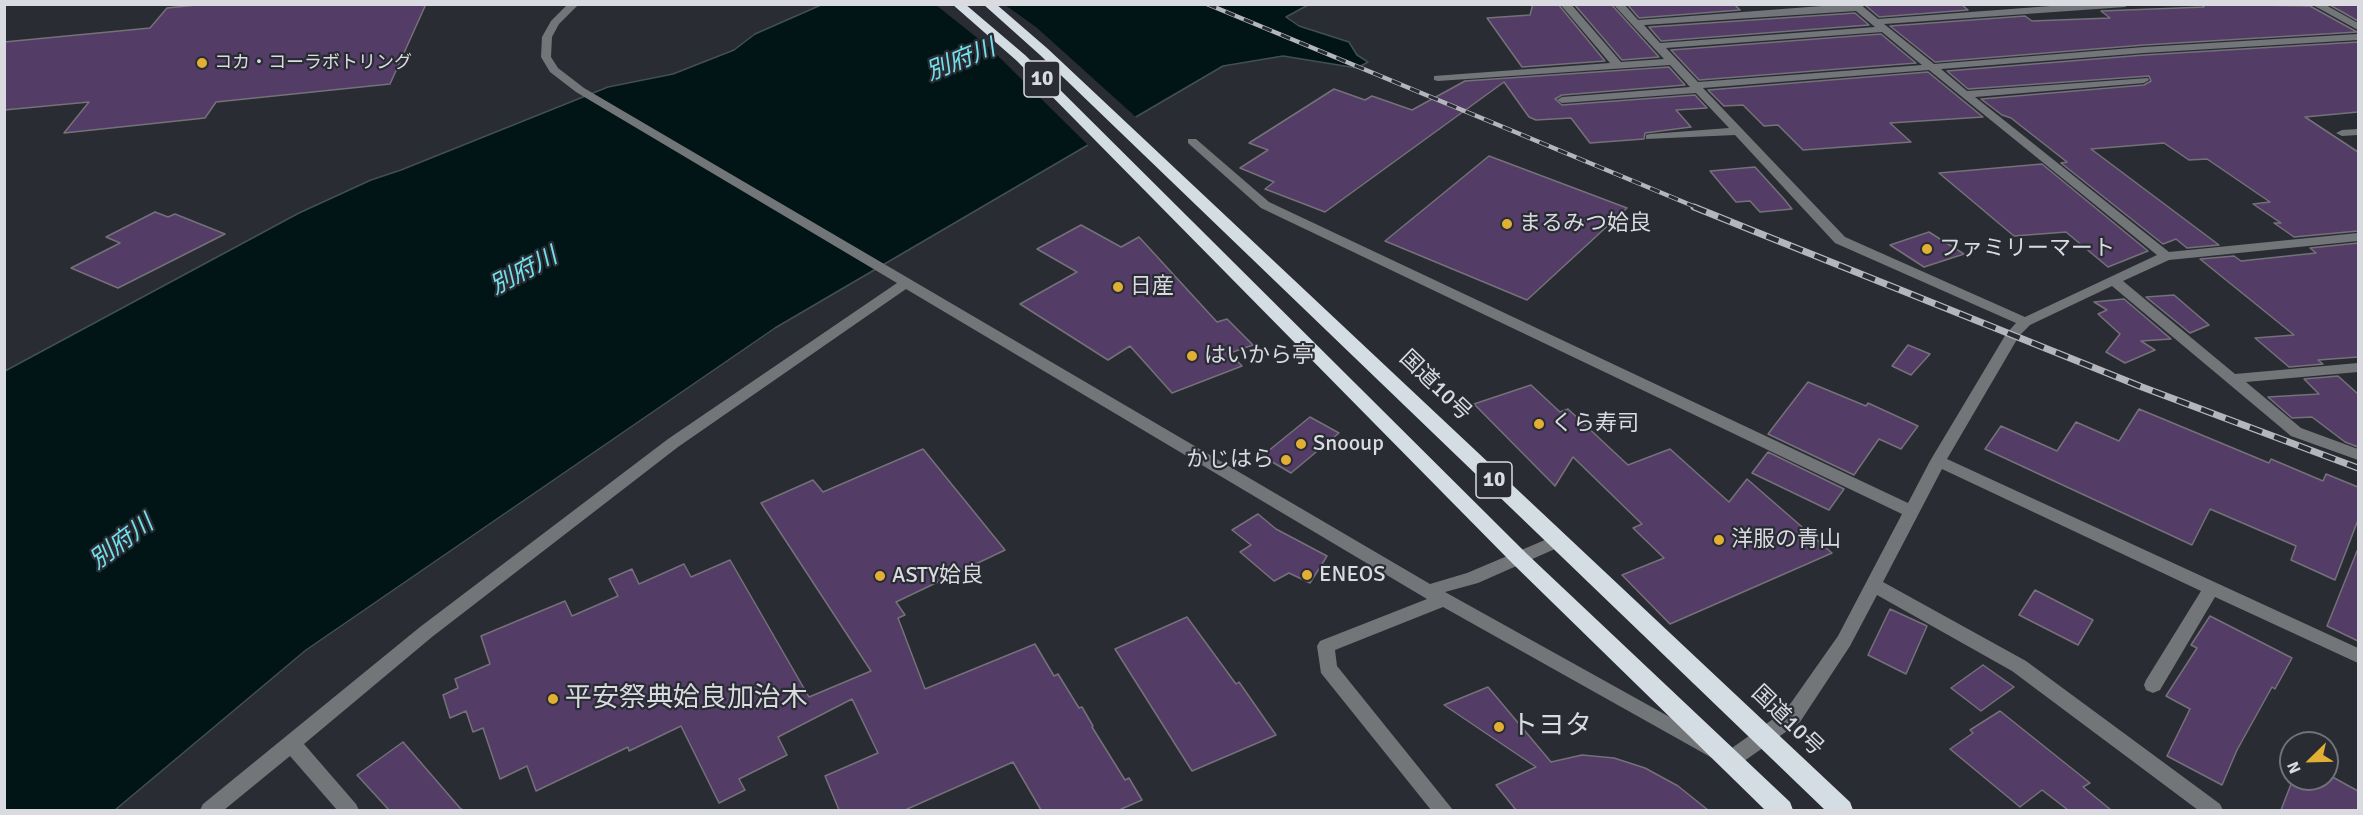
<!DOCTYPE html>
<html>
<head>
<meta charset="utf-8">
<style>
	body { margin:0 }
	#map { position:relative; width:2363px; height:815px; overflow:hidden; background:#2a2c34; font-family:Signika,sans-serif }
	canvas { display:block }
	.frame { position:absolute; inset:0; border:6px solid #d9dbe0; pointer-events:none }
	.north { position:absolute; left:2279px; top:731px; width:60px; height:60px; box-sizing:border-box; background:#2a2c34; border:2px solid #707279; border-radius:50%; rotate:247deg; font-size:16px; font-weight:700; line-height:24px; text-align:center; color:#d9dbe0 }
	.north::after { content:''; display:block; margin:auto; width:21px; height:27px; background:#e1af34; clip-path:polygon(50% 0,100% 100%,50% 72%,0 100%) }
</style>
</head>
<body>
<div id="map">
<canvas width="2363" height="815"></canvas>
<div class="frame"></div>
<div class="north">N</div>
</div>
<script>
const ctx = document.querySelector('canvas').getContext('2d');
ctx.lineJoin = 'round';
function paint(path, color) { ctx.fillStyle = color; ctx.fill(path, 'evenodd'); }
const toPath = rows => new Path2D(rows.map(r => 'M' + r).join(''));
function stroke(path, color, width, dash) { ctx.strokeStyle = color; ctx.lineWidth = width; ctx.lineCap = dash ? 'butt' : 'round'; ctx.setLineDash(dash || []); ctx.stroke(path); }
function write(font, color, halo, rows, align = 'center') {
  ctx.font = font + ' Signika,"Noto Sans JP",sans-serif'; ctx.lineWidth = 4.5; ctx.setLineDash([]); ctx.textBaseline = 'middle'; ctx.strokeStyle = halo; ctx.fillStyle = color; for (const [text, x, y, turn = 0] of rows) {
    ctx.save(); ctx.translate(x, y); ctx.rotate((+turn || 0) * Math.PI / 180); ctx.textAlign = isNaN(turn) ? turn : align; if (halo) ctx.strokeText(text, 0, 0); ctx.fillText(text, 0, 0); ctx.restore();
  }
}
const water = toPath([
	[821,5,1308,5,1286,17,1299,26,1349,42,1357,55,1368,62,1357,68,1283,56,1223,66,775,328,306,650,115,810,5,810,5,371,299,213,371,180,401,170,608,87,673,74,734,50,755,34,821,5]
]);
const pier = toPath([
	[936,5,1005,5,1036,27,1138,119,1090,147,990,48]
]);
const building = toPath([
	[206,4,426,4,390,84,216,102,205,118,64,133,89,102,4,110,4,42,150,28,167,8,206,4],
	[1533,4,1558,4,1605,61,1522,67,1487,18,1530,15,1533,4],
	[1574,4,1611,4,1659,57,1622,60,1574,4],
	[1627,4,1734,4,1740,10,1639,18,1627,4],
	[1864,4,1961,4,1968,10,1879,17,1864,4],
	[2201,4,2310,6,2357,32,2144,45,1935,62,1890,26,2025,16,2032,21,2110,18,2101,11,2204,7,2201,4],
	[2337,4,2358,4,2358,21,2330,5,2337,4],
	[1855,13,1869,25,1661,41,1649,27,1855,13],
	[1881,34,1916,63,1699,80,1671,50,1881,34],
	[2358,42,2358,112,2305,117,2358,152,2358,231,2294,237,2274,223,2281,223,2253,204,2270,202,2207,159,2189,160,2164,143,2091,149,2219,245,2187,248,2176,239,2163,244,2061,163,2067,162,2011,118,2002,115,1981,99,2144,85,2151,81,2149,76,1968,89,1947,71,2144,55,2358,42],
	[1669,67,1685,85,1562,95,1555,99,1562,105,1695,95,1707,108,1676,110,1691,127,1645,133,1644,139,1590,143,1571,118,1536,120,1529,117,1504,82,1325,212,1265,189,1274,182,1240,168,1268,150,1249,143,1334,89,1365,100,1372,96,1412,110,1465,81,1669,67],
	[1928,72,1983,117,1890,123,1911,142,1803,150,1778,125,1764,126,1743,105,1724,106,1708,90,1928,72],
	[1489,156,1627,208,1527,300,1385,241,1489,156],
	[2042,164,2148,251,2108,267,2066,232,2014,236,1939,173,2042,164],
	[1755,167,1784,199,1792,209,1760,212,1750,201,1736,202,1710,171,1755,167],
	[155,212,168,217,175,214,225,234,118,288,71,268,120,243,106,237,155,212],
	[1081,225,1121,247,1139,237,1217,322,1227,319,1253,345,1230,353,1242,366,1172,393,1130,346,1108,360,1020,304,1077,272,1037,249,1081,225],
	[1929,232,1964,254,1924,267,1890,245,1929,232],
	[2358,243,2358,357,2318,360,2323,364,2289,367,2255,338,2294,335,2200,259,2234,256,2241,261,2316,253,2310,248,2358,243],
	[2174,295,2209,325,2190,333,2146,297,2174,295],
	[2124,299,2171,339,2141,341,2155,350,2125,363,2106,352,2120,334,2098,314,2107,310,2094,302,2124,299],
	[1908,345,1930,354,1911,375,1892,366,1908,345],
	[2338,376,2358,394,2358,447,2345,442,2312,417,2292,418,2268,397,2319,394,2304,379,2338,376],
	[1808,382,1866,406,1868,403,1918,426,1901,449,1879,439,1854,475,1768,434,1808,382],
	[1531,385,1560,412,1568,409,1628,465,1670,449,1729,502,1747,479,1832,553,1670,624,1622,575,1664,558,1633,528,1642,524,1573,457,1555,486,1474,404,1531,385],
	[2139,409,2269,463,2271,459,2323,481,2326,474,2358,487,2358,520,2335,580,2291,560,2296,546,2210,509,2192,545,1985,449,2001,426,2057,451,2076,422,2119,441,2139,409],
	[1310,417,1339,433,1291,473,1262,456,1310,417],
	[923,449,1005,550,896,602,905,615,898,618,925,689,1035,644,1054,676,1058,674,1079,708,1082,707,1093,726,1092,727,1125,780,1129,778,1142,800,1119,810,1041,810,1013,762,905,810,839,810,825,776,878,753,852,699,778,737,787,755,739,779,745,790,719,803,681,726,629,751,628,747,536,791,527,766,500,779,483,728,473,732,466,711,450,718,443,695,458,688,455,679,490,664,481,636,565,601,572,616,618,596,609,579,632,569,639,584,684,564,691,577,730,560,809,697,871,671,761,503,813,480,823,492,923,449],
	[1768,452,1844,489,1829,510,1752,473,1768,452],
	[1258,514,1276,529,1327,556,1310,583,1289,573,1274,581,1240,552,1251,545,1232,530,1258,514],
	[2357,551,2358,552,2358,641,2327,626,2357,551],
	[2035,590,2093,620,2078,645,2019,615,2035,590],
	[1890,609,1927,626,1906,674,1868,655,1890,609],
	[2210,616,2292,658,2275,689,2272,687,2237,750,2222,785,2167,756,2190,709,2166,696,2197,648,2191,645,2210,616],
	[1187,617,1236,684,1239,682,1276,735,1192,771,1115,649,1187,617],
	[1983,665,2014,687,1981,711,1951,688,1983,665],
	[1488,687,1551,762,1582,755,1614,758,1645,768,1678,786,1708,810,1516,810,1496,785,1536,767,1444,705,1488,687],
	[2000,711,2090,783,2083,787,2111,810,2068,810,2042,790,2020,807,1950,749,1973,733,1970,730,2000,711],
	[403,742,460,808,463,810,389,810,357,775,403,742],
	[2327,774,2358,791,2358,810,2281,810,2293,779,2327,779,2327,774]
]);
const minor = toPath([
	[568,4,579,4,559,24,552,37,551,57,558,68,584,88,1430,584,1467,573,1552,537,1564,537,1566,541,1564,545,1478,583,1445,592,1729,750,1786,710,1838,636,1902,514,1261,208,1188,143,1188,139,1196,139,1269,202,1908,503,1930,461,2006,334,2016,323,1835,243,1735,135,1646,139,1646,135,1650,134,1729,128,1696,93,1562,103,1557,100,1562,97,1690,87,1670,65,1438,81,1434,80,1434,76,1610,63,1560,4,1571,4,1621,62,1664,59,1613,4,1624,4,1638,20,1848,4,1860,4,1878,19,2077,4,2130,4,2125,7,1884,24,1934,64,2144,47,2358,34,2358,40,2144,53,1941,69,1967,91,2148,78,2149,80,2144,83,1975,97,2169,252,2358,233,2358,241,2169,260,2123,281,2235,374,2358,363,2358,372,2246,382,2301,428,2358,449,2358,460,2291,436,2112,286,2030,325,2019,336,1947,459,2358,648,2358,663,2215,597,2160,690,2153,693,2146,690,2144,685,2146,680,2201,591,1942,469,1883,582,2026,661,2220,804,2223,810,2198,810,2012,671,1877,595,1850,646,1800,722,1737,766,1730,768,1443,607,1335,650,1337,666,1453,810,1431,810,1321,673,1317,646,1320,641,1427,599,906,289,678,447,432,637,304,744,356,804,359,810,337,810,290,756,224,810,200,810,203,804,420,627,668,439,897,283,576,92,550,72,541,57,542,37,551,21,568,4],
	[1856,11,1875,27,1660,43,1644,25,1856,11],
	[1882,32,1922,65,1698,82,1666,48,1882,32],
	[1929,70,2157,255,2025,317,1845,237,1703,88,1929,70],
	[2311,4,2324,4,2358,23,2358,30,2311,4],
	[2358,129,2358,135,2342,136,2336,133,2342,130,2358,129]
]);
const highway = toPath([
	[952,4,965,4,1025,55,1527,554,1790,802,1793,810,1765,810,1513,564,1017,61,952,4],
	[983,4,996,4,1048,49,1850,802,1853,810,1825,810,1040,55,983,4]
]);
const railFar1 = toPath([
	[1207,4,1698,208]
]);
const rail = toPath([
	[1694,207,2142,387,2358,468]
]);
const markers = [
	[202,63,6,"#e1af34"],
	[1507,224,6,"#e1af34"],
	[1927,249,6,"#e1af34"],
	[1118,287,6,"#e1af34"],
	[1192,356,6,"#e1af34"],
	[1539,424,6,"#e1af34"],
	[1301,444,6,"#e1af34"],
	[1286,460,6,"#e1af34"],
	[1719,540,6,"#e1af34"],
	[1307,575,6,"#e1af34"],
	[880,576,6,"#e1af34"],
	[553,699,6,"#e1af34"],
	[1499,727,6,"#e1af34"]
];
const farPoinames = [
	["コカ・コーラボトリング",214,63]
];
const shields = [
	[1042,79,36],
	[1494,480,36]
];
const shieldNames = [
	["10",1042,79],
	["10",1494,480]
];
const poiNames = [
	["まるみつ姶良",1519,224],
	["ファミリーマート",1939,249],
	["日産",1130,287],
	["はいから亭",1204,356],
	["くら寿司",1551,424],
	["Snooup",1313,444],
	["かじはら",1274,460,"right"],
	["洋服の青山",1731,540],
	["ENEOS",1319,575],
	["ASTY姶良",892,576]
];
const streetNames = [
	["国道10号",1435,386,44],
	["国道10号",1787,721,44]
];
const waterNames = [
	["別府川",961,61,-22],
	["別府川",524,272,-28],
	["別府川",122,543,-37]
];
const nearPoinames = [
	["平安祭典姶良加治木",565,699],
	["トヨタ",1511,727]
];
paint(water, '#011517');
stroke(water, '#425053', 1.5);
paint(pier, '#2a2c34');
paint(building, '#533d66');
stroke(building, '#757179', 1.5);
paint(minor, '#727679');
paint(highway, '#d4dde4');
stroke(railFar1, '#b4b6bb', 4.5);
stroke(rail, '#b4b6bb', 7);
stroke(railFar1, '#2a2c34', 3, [10]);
stroke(rail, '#2a2c34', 4.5, [13]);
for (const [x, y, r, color] of markers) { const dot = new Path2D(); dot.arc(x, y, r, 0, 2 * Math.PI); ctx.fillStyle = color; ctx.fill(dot); stroke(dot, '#2a2c34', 2); }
write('18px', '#d9dbe0', '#2a2c34', farPoinames, 'left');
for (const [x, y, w] of shields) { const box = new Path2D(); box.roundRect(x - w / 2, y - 18, w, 36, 4.5); ctx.fillStyle = '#2a2c34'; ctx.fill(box); stroke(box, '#d9dbe0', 1.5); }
write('bold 21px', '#d9dbe0', null, shieldNames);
write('22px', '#d9dbe0', '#2a2c34', poiNames, 'left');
write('22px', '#d9dbe0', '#2a2c34', streetNames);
write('italic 24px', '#73e1ed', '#2a2c34', waterNames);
write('27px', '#d9dbe0', '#2a2c34', nearPoinames, 'left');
</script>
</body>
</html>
